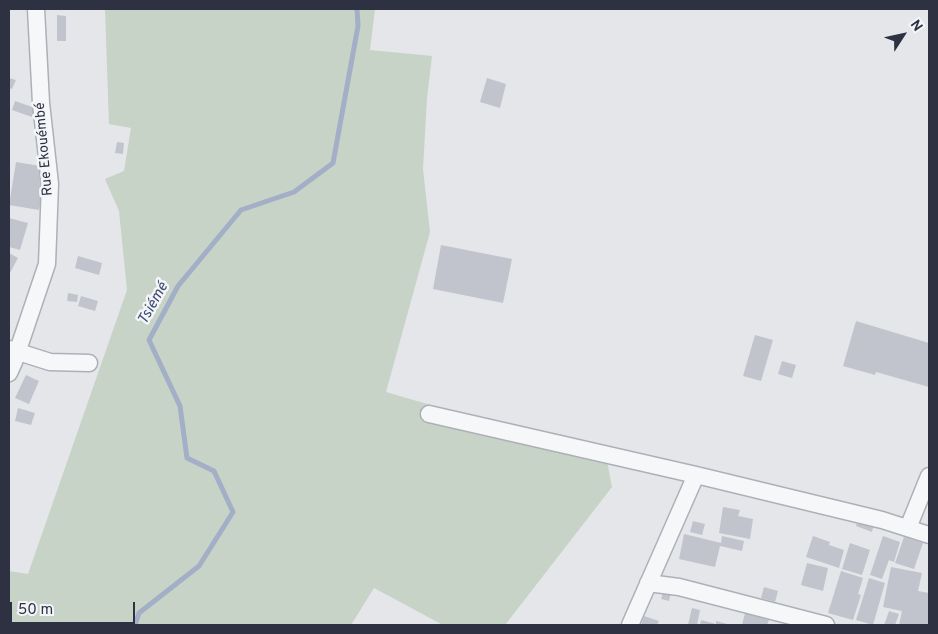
<!DOCTYPE html>
<html>
<head>
<meta charset="utf-8">
<style>
	body { margin:0 }
	#map { position:relative; width:938px; height:634px; overflow:hidden; background:#e4e6ea; font-family:Overpass,sans-serif }
	canvas { display:block }
	.frame { position:absolute; inset:0; border:10px solid #2d3141; pointer-events:none }
	.north { position:absolute; left:878px; top:10px; width:50px; height:50px; -webkit-text-stroke:4px #f4f5f8; paint-order:stroke; rotate:55deg; font-size:14px; font-weight:700; line-height:20px; text-align:center; color:#2d3141 }
	.north::after { content:''; display:block; margin:auto; width:18px; height:22px; background:#2d3141; clip-path:polygon(50% 0,100% 100%,50% 72%,0 100%) }
	.scale { position:absolute; left:10px; top:602px; width:125px; height:22px; box-sizing:border-box; border:2px solid #2d3141; border-top:0; padding-left:6px; font-size:15px; line-height:18px; white-space:nowrap; color:#2d3141; -webkit-text-stroke:4px #f4f5f8; paint-order:stroke }
</style>
</head>
<body>
<div id="map">
<canvas width="938" height="634"></canvas>
<div class="frame"></div>
<div class="north">N</div>
<div class="scale">50 m</div>
</div>
<script>
const ctx = document.querySelector('canvas').getContext('2d');
ctx.lineJoin = 'round';
function paint(path, color) { ctx.fillStyle = color; ctx.fill(path, 'evenodd'); }
const toPath = rows => new Path2D(rows.map(r => 'M' + r).join(''));
function stroke(path, color, width, dash) { ctx.strokeStyle = color; ctx.lineWidth = width; ctx.lineCap = dash ? 'butt' : 'round'; ctx.setLineDash(dash || []); ctx.stroke(path); }
function write(font, color, halo, rows, align = 'center') {
  ctx.font = font + ' Overpass,sans-serif'; ctx.lineWidth = 5; ctx.setLineDash([]); ctx.textBaseline = 'middle'; ctx.strokeStyle = halo; ctx.fillStyle = color; for (const [text, x, y, turn = 0] of rows) {
    ctx.save(); ctx.translate(x, y); ctx.rotate((+turn || 0) * Math.PI / 180); ctx.textAlign = isNaN(turn) ? turn : align; if (halo) ctx.strokeText(text, 0, 0); ctx.fillText(text, 0, 0); ctx.restore();
  }
}
const green = toPath([
	[105,9,375,9,370,50,432,56,427,98,423,169,430,232,386,392,606,456,612,487,505,625,443,625,374,588,351,625,9,625,9,571,28,574,127,290,119,211,105,179,124,171,131,128,109,124]
]);
const stream = toPath([
	[135,625,139,613,199,566,233,512,214,471,187,458,180,406,149,340,178,286,241,210,294,192,333,163,358,26,357,9]
]);
const building = toPath([
	[57,15,66,16,66,41,57,41],
	[9,78,16,80,12,89,9,88],
	[487,78,506,84,500,108,480,102],
	[15,101,35,108,32,117,12,110],
	[117,142,124,143,123,154,115,153],
	[16,162,46,167,39,210,9,205],
	[9,218,28,223,20,250,9,247],
	[441,245,512,259,503,303,433,289],
	[9,253,18,258,10,273,9,272],
	[78,256,102,263,99,275,75,268],
	[68,293,78,295,77,302,67,301],
	[81,296,98,301,95,311,78,306],
	[856,321,929,343,929,387,876,372,875,375,843,366],
	[755,335,773,340,761,381,743,376],
	[782,361,796,365,792,378,778,374],
	[26,375,39,381,29,404,15,398],
	[18,408,35,413,31,425,15,421],
	[723,507,740,510,738,516,753,519,750,539,719,533],
	[858,519,874,524,872,532,856,526],
	[693,521,705,524,702,535,690,532],
	[684,534,721,543,722,536,744,541,742,551,720,546,715,567,679,559],
	[813,536,830,542,829,545,844,550,839,568,806,557],
	[883,536,900,542,894,562,889,560,882,579,870,575],
	[904,537,923,543,914,569,895,563],
	[850,543,870,550,862,575,842,569],
	[807,563,828,568,823,591,801,585],
	[891,567,922,573,918,591,929,593,928,625,899,625,902,611,883,607],
	[841,571,863,578,858,594,861,595,853,620,828,613],
	[869,578,885,583,873,625,856,620],
	[764,587,778,591,775,602,761,598],
	[664,590,671,592,669,601,661,599],
	[692,608,700,610,697,625,688,625],
	[889,611,899,614,895,625,884,625],
	[745,613,769,620,767,625,742,625],
	[644,616,659,621,657,625,641,625],
	[701,620,716,624,716,621,731,625,700,625]
]);
const minor = toPath([
	[9,349,50,362,89,363],
	[9,373,14,362,47,264,50,184,41,103,36,9],
	[429,414,696,475,882,520,929,535],
	[908,528,929,476],
	[648,583,679,587,826,625],
	[630,625,696,475]
]);
const streetNames = [
	["Rue Ekouémbé",45,149,-95]
];
const waterNames = [
	["Tsiémé",154,304,-61]
];
paint(green, '#c7d3c6');
stroke(stream, '#a3afc6', 5);
paint(building, '#c2c4cd');
stroke(minor, '#adb0b7', 19);
stroke(minor, '#f6f7f9', 16);
write('14px', '#2d3141', '#f4f5f8', streetNames);
write('italic 15px', '#3c4b71', '#f4f5f8', waterNames);
</script>
</body>
</html>
